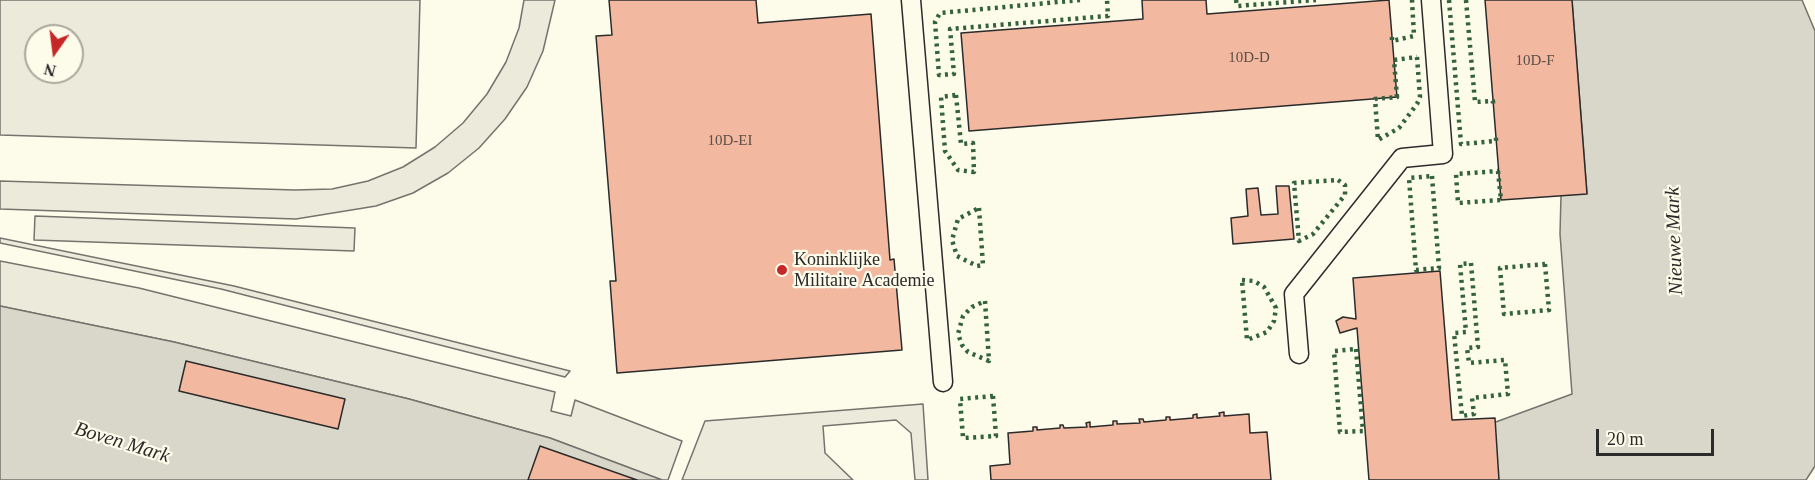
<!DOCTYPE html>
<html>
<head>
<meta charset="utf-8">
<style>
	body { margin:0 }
	#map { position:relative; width:1815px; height:480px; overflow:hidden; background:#fdfbea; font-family:"Times New Roman",serif }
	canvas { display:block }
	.north { position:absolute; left:24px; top:24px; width:60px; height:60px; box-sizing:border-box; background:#fdfbea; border:2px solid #a9a89e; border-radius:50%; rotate:194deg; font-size:16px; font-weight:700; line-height:24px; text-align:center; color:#2b2b2b }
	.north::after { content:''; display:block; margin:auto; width:21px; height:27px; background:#c62828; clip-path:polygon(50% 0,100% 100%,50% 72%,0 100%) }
	.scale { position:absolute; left:1596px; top:429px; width:118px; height:27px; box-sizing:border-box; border:3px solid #2b2b2b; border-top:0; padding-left:8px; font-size:18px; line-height:21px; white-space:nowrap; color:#2b2b2b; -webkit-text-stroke:4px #fdfbea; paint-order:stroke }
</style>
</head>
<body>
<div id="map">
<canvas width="1815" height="480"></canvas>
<div class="north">N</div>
<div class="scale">20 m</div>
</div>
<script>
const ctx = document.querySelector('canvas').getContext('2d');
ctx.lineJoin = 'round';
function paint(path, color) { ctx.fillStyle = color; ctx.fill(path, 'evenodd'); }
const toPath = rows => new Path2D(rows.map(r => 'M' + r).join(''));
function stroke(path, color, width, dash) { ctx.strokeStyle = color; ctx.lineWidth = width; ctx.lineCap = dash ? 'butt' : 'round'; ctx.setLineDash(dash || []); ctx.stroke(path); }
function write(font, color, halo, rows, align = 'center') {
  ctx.font = font + ' "Times New Roman",serif'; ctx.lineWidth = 4.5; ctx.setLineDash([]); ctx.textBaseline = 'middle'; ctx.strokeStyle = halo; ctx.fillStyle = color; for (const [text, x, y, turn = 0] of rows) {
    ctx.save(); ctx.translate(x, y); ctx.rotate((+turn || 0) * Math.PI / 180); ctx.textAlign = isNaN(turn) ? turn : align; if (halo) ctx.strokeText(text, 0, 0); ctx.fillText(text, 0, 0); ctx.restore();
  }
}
const green = toPath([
	[0,0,420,0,416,148,0,135,0,0],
	[36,36,72,36,72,72,36,72,36,36],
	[524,0,555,0,543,51,527,87,505,119,479,148,448,173,413,193,376,206,296,219,0,209,0,181,295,190,332,189,368,181,403,167,435,147,463,123,487,94,506,62,519,28,524,0],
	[35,216,355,228,354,251,34,240,35,216],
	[0,238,234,286,570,371,565,377,221,289,0,243,0,238],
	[0,261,139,288,555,392,551,411,571,416,575,400,682,441,668,480,662,480,550,438,409,399,174,342,0,306,0,261],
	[923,404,928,480,915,480,911,433,896,420,823,426,825,453,853,480,682,480,705,421,923,404]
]);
const water = toPath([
	[1572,0,1802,0,1815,31,1815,466,1806,480,1498,480,1493,423,1572,394,1560,234,1561,195,1587,193,1572,0],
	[0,306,174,342,409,399,550,438,662,480,0,480,0,306]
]);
const building = toPath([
	[609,0,756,0,758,23,871,14,890,260,894,259,902,350,617,373,610,281,616,281,596,36,612,35,609,0],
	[1142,0,1206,0,1207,14,1389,0,1397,97,969,131,961,33,1143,19,1142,0],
	[1485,0,1572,0,1587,194,1501,200,1485,0],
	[1276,186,1289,186,1294,239,1233,244,1231,218,1248,216,1246,189,1258,188,1261,215,1278,214,1276,186],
	[1440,271,1452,420,1495,418,1499,480,1369,480,1357,328,1340,333,1336,321,1343,317,1356,319,1353,278,1440,271],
	[186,361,345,399,338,429,179,391,186,361],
	[1224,412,1224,416,1249,414,1250,433,1267,432,1271,480,991,480,990,466,1010,464,1008,433,1033,431,1033,427,1037,427,1037,430,1060,428,1060,425,1063,425,1064,428,1087,427,1086,423,1090,422,1090,427,1113,425,1113,421,1117,421,1117,424,1140,423,1139,419,1143,419,1144,422,1166,420,1166,417,1170,417,1170,420,1193,418,1193,415,1197,414,1197,418,1220,416,1219,413,1224,412],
	[540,446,637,480,528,480,540,446]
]);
const lane = toPath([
	[911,0,943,382],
	[1299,354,1294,294,1402,158,1443,154,1431,0]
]);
const hedge = toPath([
	[1080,0,940,13,935,22,939,75,954,74,950,29,1108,16,1107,0],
	[1236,0,1237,6,1316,0],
	[1449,0,1461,144,1496,141,1496,137],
	[1466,0,1475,102,1493,101,1493,105],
	[1392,37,1392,41,1414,36,1412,0],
	[1417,57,1420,97,1417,104,1399,128,1378,140,1375,99,1397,97,1394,60,1417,57],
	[956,95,961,144,973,143,974,172,958,170,945,151,941,97,956,95],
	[1498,171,1501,200,1458,203,1456,174,1498,171],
	[1432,176,1439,268,1416,270,1409,178,1432,176],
	[1338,180,1345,185,1345,195,1313,234,1299,241,1294,183,1338,180],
	[979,208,983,265,977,266,957,256,952,240,958,219,979,208],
	[1471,263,1478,347,1467,348,1469,363,1505,360,1508,394,1472,398,1474,414,1462,416,1454,333,1466,332,1460,264,1471,263],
	[1545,264,1549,310,1504,314,1500,268,1545,264],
	[1242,280,1254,281,1264,287,1276,308,1274,321,1267,332,1247,340,1242,280],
	[985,301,989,361,968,352,962,345,958,334,963,316,972,307,985,301],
	[1356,349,1363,431,1340,432,1334,351,1356,349],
	[993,396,996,436,963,438,960,399,993,396]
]);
const markers = [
	[782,270,6,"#c62828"]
];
const numberNames = [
	["10D-D",1249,58],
	["10D-F",1535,61],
	["10D-EI",730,141]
];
const poiNames = [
	["Koninklijke",794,260],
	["Militaire Academie",794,281]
];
const waterNames = [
	["Nieuwe Mark",1675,241,-92],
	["Boven Mark",122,443,17]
];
paint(green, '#ecebdb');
stroke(green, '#74746e', 1.5);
paint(water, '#d8d7c9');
stroke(water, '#74746e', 1.5);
paint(building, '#f2b8a0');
stroke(building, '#2b2b2b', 1.5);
stroke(lane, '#2b2b2b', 21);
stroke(lane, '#fdfbea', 18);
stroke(hedge, '#34623c', 4.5, [3, 4.5]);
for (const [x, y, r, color] of markers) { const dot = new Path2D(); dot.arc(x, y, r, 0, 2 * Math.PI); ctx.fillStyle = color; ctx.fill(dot); stroke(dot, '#fdfbea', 2); }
write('15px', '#5d4e48', null, numberNames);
write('18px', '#2b2b2b', '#fdfbea', poiNames, 'left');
write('italic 20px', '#2b2b2b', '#fdfbea', waterNames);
</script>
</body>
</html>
